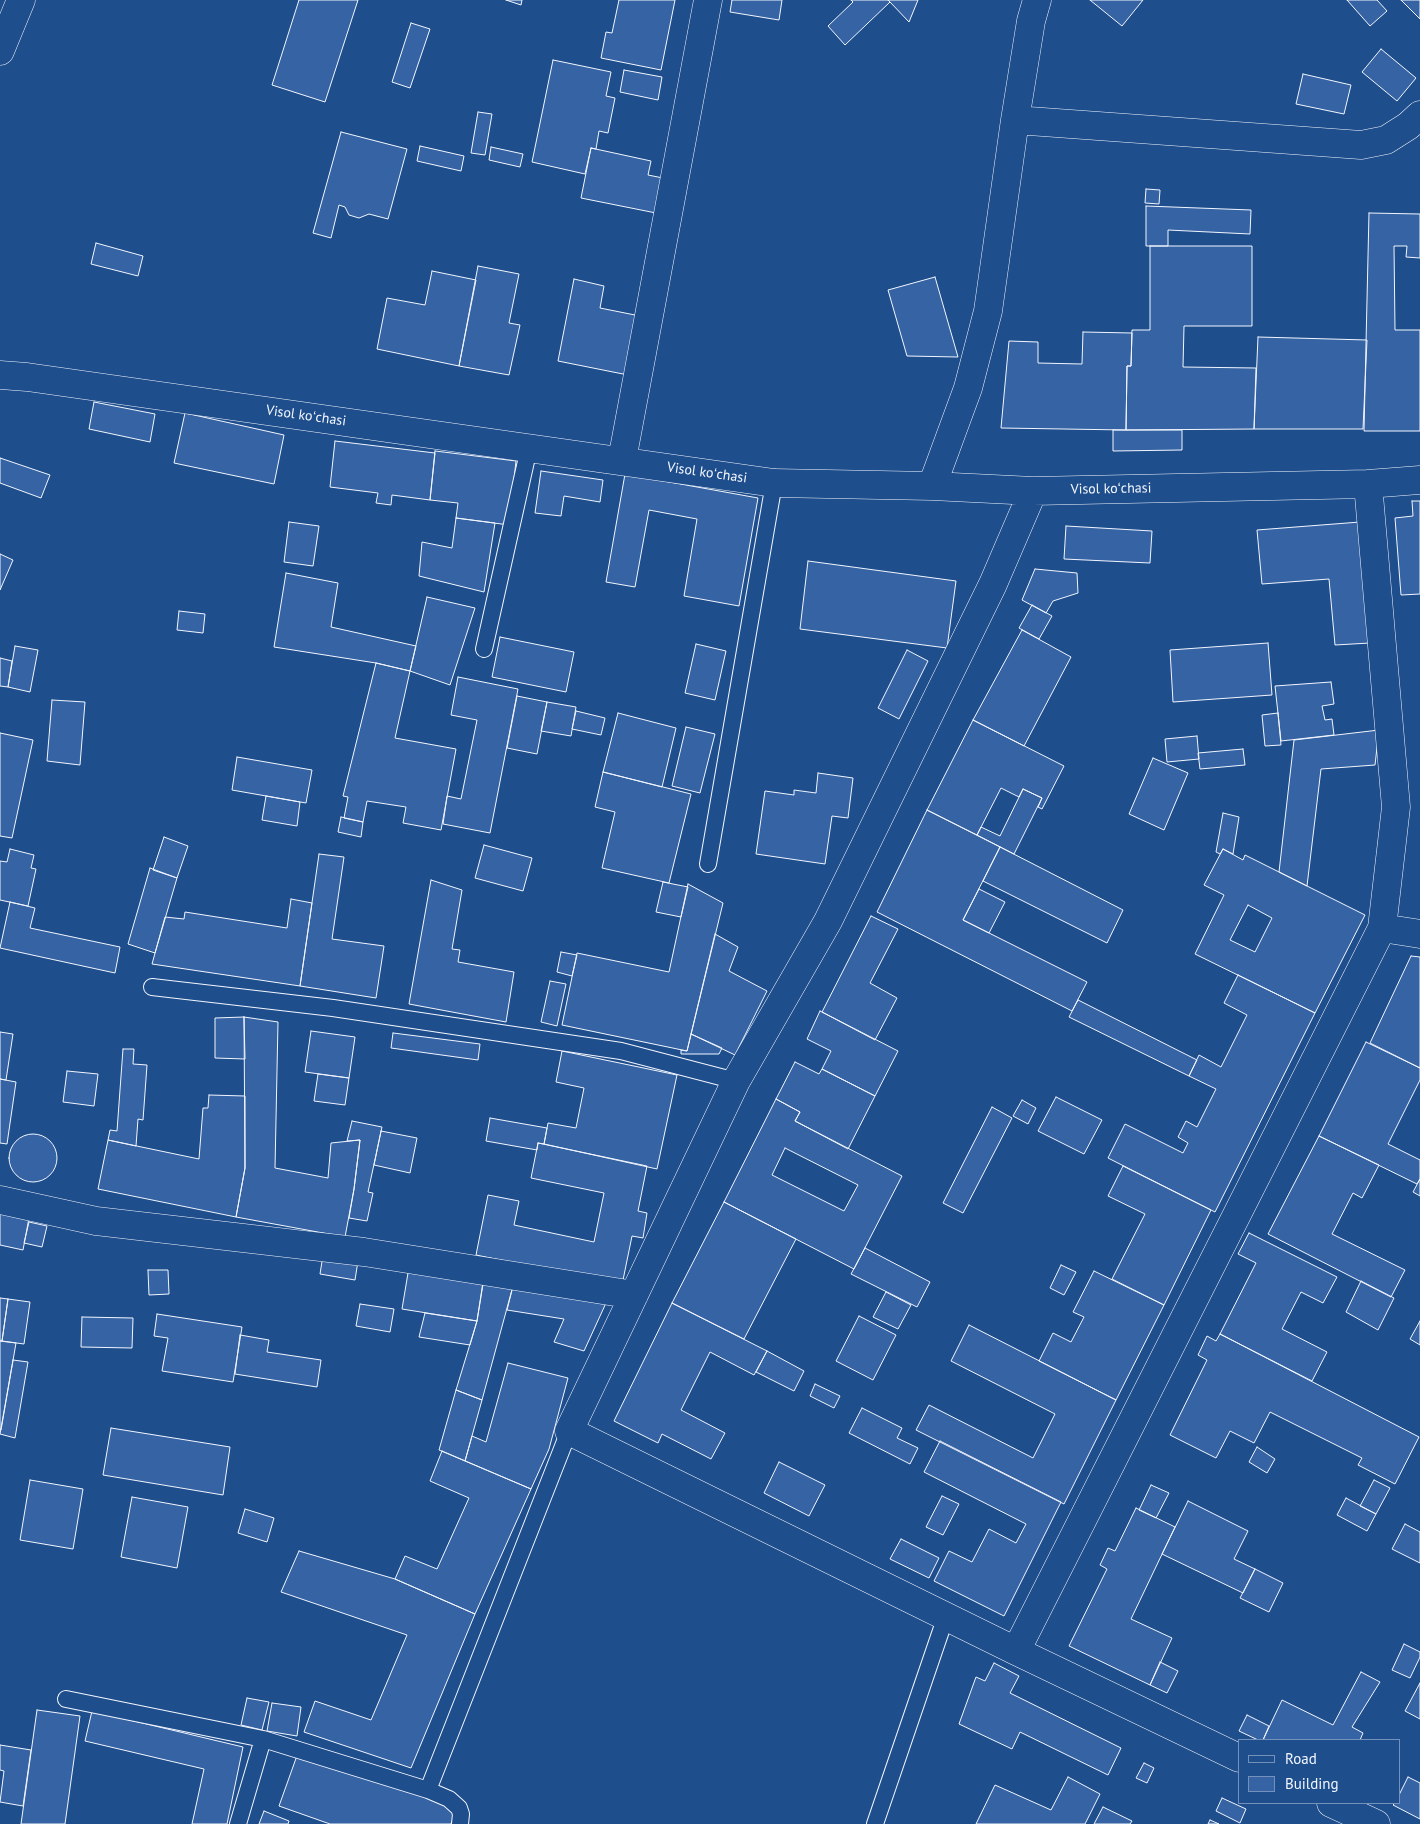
<!DOCTYPE html>
<html>
<head>
<meta charset="utf-8">
<style>
	body { margin:0 }
	#map { position:relative; width:1420px; height:1824px; overflow:hidden; background:#1f4e8c; font-family:"PT Sans",sans-serif }
	canvas { display:block }
	.legend { position:absolute; left:1238px; top:1739px; width:162px; height:65px; box-sizing:border-box; background:#1f4e8c; border:1px solid #7391ba; margin:0; padding:6px 9px; list-style:none; font-size:15px; color:#f2f6ff }
	.legend li { display:flex; align-items:center; gap:10px; height:25px }
	.legend b { width:25px; border:1px solid #7391ba }
</style>
</head>
<body>
<div id="map">
<canvas width="1420" height="1824"></canvas>
<ul class="legend">
<li><b style="height:6px;background:#1f4e8c"></b>Road</li>
<li><b style="height:14px;background:#3563a3"></b>Building</li>
</ul>
</div>
<script>
const ctx = document.querySelector('canvas').getContext('2d');
ctx.lineJoin = 'round';
function paint(path, color) { ctx.fillStyle = color; ctx.fill(path, 'evenodd'); }
const toPath = rows => new Path2D(rows.map(r => 'M' + r).join(''));
function stroke(path, color, width, dash) { ctx.strokeStyle = color; ctx.lineWidth = width; ctx.lineCap = dash ? 'butt' : 'round'; ctx.setLineDash(dash || []); ctx.stroke(path); }
function write(font, color, halo, rows, align = 'center') {
  ctx.font = font + ' "PT Sans",sans-serif'; ctx.lineWidth = 4; ctx.setLineDash([]); ctx.textBaseline = 'middle'; ctx.strokeStyle = halo; ctx.fillStyle = color; for (const [text, x, y, turn = 0] of rows) {
    ctx.save(); ctx.translate(x, y); ctx.rotate((+turn || 0) * Math.PI / 180); ctx.textAlign = isNaN(turn) ? turn : align; if (halo) ctx.strokeText(text, 0, 0); ctx.fillText(text, 0, 0); ctx.restore();
  }
}
const building = toPath([
	[299,0,358,0,325,102,272,85,299,0],
	[506,0,522,0,521,5,506,0],
	[619,0,675,0,661,70,601,58,606,32,612,33,619,0],
	[732,0,782,0,779,20,730,12,732,0],
	[851,0,888,0,890,2,845,45,828,26,853,2,851,0],
	[888,0,918,0,909,22,890,2,888,0],
	[1090,0,1143,0,1122,26,1090,0],
	[1347,0,1377,0,1387,11,1370,26,1347,0],
	[1401,0,1420,0,1420,19,1401,0],
	[411,23,430,29,410,88,392,82,411,23],
	[1381,49,1416,78,1397,101,1362,72,1381,49],
	[553,60,611,72,606,96,615,98,608,133,599,131,596,149,591,148,585,174,532,162,553,60],
	[624,70,662,77,658,100,620,92,624,70],
	[1303,74,1351,85,1344,114,1296,104,1303,74],
	[478,112,492,114,485,155,471,153,478,112],
	[341,132,407,149,388,219,369,214,359,218,349,215,345,207,339,205,331,238,313,233,341,132],
	[420,146,464,156,461,171,417,161,420,146],
	[491,147,523,154,520,167,489,160,491,147],
	[591,148,651,161,648,175,663,178,656,213,581,198,591,148],
	[1146,189,1160,190,1159,204,1145,203,1146,189],
	[1146,206,1251,210,1250,234,1168,230,1168,246,1146,246,1146,206],
	[1369,213,1420,214,1420,258,1406,257,1407,246,1394,246,1395,330,1420,330,1420,431,1364,431,1369,213],
	[96,243,143,256,138,276,91,264,96,243],
	[1150,246,1252,246,1252,326,1184,326,1183,367,1256,368,1254,429,1126,430,1127,366,1131,366,1132,330,1150,330,1150,246],
	[478,266,519,274,509,323,520,325,509,375,459,366,478,266],
	[432,271,476,280,459,366,377,349,387,298,425,305,432,271],
	[935,277,958,357,907,356,888,290,935,277],
	[574,279,604,286,600,308,645,317,633,376,558,361,574,279],
	[1083,332,1132,333,1131,366,1127,366,1126,430,1001,428,1009,341,1038,342,1038,363,1082,364,1083,332],
	[1258,337,1367,340,1363,429,1254,429,1258,337],
	[94,402,155,414,150,442,89,429,94,402],
	[185,413,284,435,274,484,174,463,185,413],
	[1113,430,1182,430,1182,450,1113,451,1113,430],
	[335,441,435,453,430,500,392,495,391,505,376,503,378,493,330,487,335,441],
	[435,451,516,461,509,525,456,518,458,503,430,500,435,451],
	[0,458,50,475,41,498,0,483,0,458],
	[541,471,603,480,600,502,564,496,561,516,535,513,541,471],
	[625,474,758,498,739,606,684,596,697,519,649,510,635,587,606,582,625,474],
	[1412,501,1420,501,1420,594,1401,595,1395,518,1413,516,1412,501],
	[456,518,495,523,484,592,419,576,422,542,452,548,456,518],
	[289,522,319,526,313,566,284,562,289,522],
	[1360,522,1370,643,1335,645,1329,579,1262,584,1257,530,1360,522],
	[1066,526,1152,531,1150,563,1064,559,1066,526],
	[0,554,13,560,0,590,0,554],
	[808,561,956,581,947,648,800,629,808,561],
	[1035,569,1077,573,1078,593,1053,601,1046,613,1022,600,1035,569],
	[286,573,338,583,331,627,416,646,410,671,376,663,274,647,286,573],
	[427,597,475,608,450,685,410,671,427,597],
	[1032,605,1052,616,1039,639,1019,628,1032,605],
	[179,611,205,614,203,633,177,630,179,611],
	[1022,630,1071,657,1024,746,973,720,1022,630],
	[500,637,574,652,566,692,492,677,500,637],
	[1268,643,1272,695,1173,702,1170,650,1268,643],
	[696,644,726,651,715,700,685,693,696,644],
	[15,646,38,650,30,692,8,687,15,646],
	[907,650,928,661,899,719,878,708,907,650],
	[0,658,12,661,8,687,0,686,0,658],
	[376,663,410,671,395,738,456,749,441,830,403,823,406,807,367,801,363,822,344,818,348,797,343,796,376,663],
	[458,677,518,689,490,833,443,824,447,796,461,799,477,720,451,715,458,677],
	[1331,682,1334,704,1322,706,1325,720,1332,719,1334,735,1281,741,1275,686,1331,682],
	[517,696,547,702,537,754,507,748,517,696],
	[52,700,85,702,80,765,47,761,52,700],
	[547,702,576,707,571,736,541,731,547,702],
	[576,711,605,718,601,735,572,729,576,711],
	[618,713,676,728,662,787,603,772,618,713],
	[1278,713,1281,745,1265,746,1262,715,1278,713],
	[973,720,1064,766,1042,809,1038,807,1042,798,1023,789,1019,797,1001,788,977,835,927,810,973,720],
	[686,727,715,734,700,793,672,786,686,727],
	[1379,730,1375,765,1321,769,1307,886,1279,872,1294,740,1379,730],
	[0,733,33,740,12,838,0,836,0,733],
	[1197,736,1199,759,1167,762,1165,739,1197,736],
	[1243,749,1245,765,1200,769,1198,753,1243,749],
	[237,757,312,770,306,803,232,790,237,757],
	[1153,758,1188,773,1164,830,1129,814,1153,758],
	[603,772,691,794,669,883,602,868,615,812,595,807,603,772],
	[818,773,853,778,848,818,832,816,825,864,756,854,765,791,794,795,794,790,816,793,818,773],
	[1023,789,1042,798,1014,854,977,835,981,827,1000,836,1023,789],
	[266,796,300,802,297,826,262,820,266,796],
	[927,810,1000,847,963,920,1087,982,1072,1011,877,912,927,810],
	[1223,813,1239,817,1233,854,1223,849,1220,854,1216,852,1223,813],
	[341,817,363,822,361,837,338,832,341,817],
	[164,837,188,846,177,878,153,870,164,837],
	[484,845,532,858,523,891,475,878,484,845],
	[1000,847,1123,910,1107,943,983,881,1000,847],
	[10,849,34,855,31,868,36,869,28,906,0,900,0,861,7,862,10,849],
	[1223,849,1243,860,1245,855,1365,915,1315,1013,1195,954,1224,895,1204,885,1223,849],
	[1248,905,1272,918,1255,952,1230,940,1248,905],
	[319,854,344,857,332,939,384,946,376,998,300,986,319,854],
	[150,868,177,878,155,953,128,944,150,868],
	[431,880,462,890,452,949,460,950,458,962,514,972,506,1022,409,1004,431,880],
	[663,882,688,887,681,917,656,912,663,882],
	[688,884,723,903,687,1051,562,1025,577,953,669,972,688,884],
	[979,889,1005,902,989,933,963,920,979,889],
	[291,899,312,903,300,986,152,964,165,917,184,919,185,912,287,928,291,899],
	[10,902,35,908,30,928,120,947,115,973,0,948,10,902],
	[871,916,898,929,870,983,897,998,875,1040,822,1012,871,916],
	[715,934,738,947,729,971,767,991,735,1055,691,1034,715,934],
	[561,952,577,955,572,976,557,972,561,952],
	[1411,956,1420,957,1420,1068,1370,1043,1411,956],
	[1238,975,1315,1013,1215,1212,1108,1158,1125,1124,1183,1153,1188,1143,1178,1137,1186,1121,1197,1127,1216,1089,1189,1076,1199,1055,1221,1067,1247,1015,1224,1003,1238,975],
	[550,981,566,984,557,1026,541,1022,550,981],
	[1078,1000,1197,1060,1189,1076,1069,1017,1078,1000],
	[820,1011,898,1051,875,1096,822,1069,831,1051,807,1039,820,1011],
	[244,1017,245,1059,215,1058,215,1018,244,1017],
	[244,1017,278,1022,275,1168,328,1178,331,1143,360,1140,354,1189,345,1237,236,1217,245,1168,244,1017],
	[311,1031,355,1037,349,1078,305,1072,311,1031],
	[0,1032,13,1034,6,1080,0,1079,0,1032],
	[393,1033,480,1044,478,1060,391,1048,393,1033],
	[691,1034,722,1048,719,1054,681,1054,681,1050,687,1051,691,1034],
	[1366,1042,1420,1068,1420,1080,1388,1144,1420,1160,1420,1179,1417,1184,1319,1136,1366,1042],
	[123,1049,134,1049,133,1064,147,1065,143,1120,138,1119,136,1146,108,1140,110,1130,117,1131,123,1049],
	[562,1051,677,1075,657,1169,544,1144,548,1123,576,1128,584,1088,556,1082,562,1051],
	[795,1062,819,1074,822,1069,875,1096,848,1149,795,1121,800,1112,776,1099,795,1062],
	[67,1071,98,1074,94,1106,63,1102,67,1071],
	[318,1074,349,1078,345,1105,314,1101,318,1074],
	[0,1079,16,1082,7,1144,0,1143,0,1079],
	[209,1095,245,1096,245,1168,236,1217,98,1189,108,1140,199,1159,203,1108,208,1108,209,1095],
	[1056,1097,1102,1120,1084,1154,1038,1131,1056,1097],
	[776,1099,800,1112,795,1121,902,1176,854,1269,724,1202,776,1099],
	[785,1148,858,1185,844,1211,772,1175,785,1148],
	[1022,1100,1036,1108,1028,1124,1013,1116,1022,1100],
	[992,1107,1012,1118,963,1213,943,1203,992,1107],
	[490,1118,547,1128,544,1144,538,1143,537,1150,486,1141,490,1118],
	[352,1121,382,1127,368,1192,373,1193,367,1221,349,1218,354,1189,360,1140,347,1141,352,1121],
	[381,1131,417,1138,410,1173,374,1165,381,1131],
	'9 1158a24 24 0 1 1 48 0a24 24 0 1 1-48 0Z',
	[1319,1136,1379,1165,1362,1198,1353,1193,1332,1234,1405,1270,1391,1297,1268,1234,1319,1136],
	[538,1143,647,1166,638,1211,647,1213,643,1238,632,1236,622,1285,476,1255,488,1195,519,1201,514,1225,594,1242,604,1193,531,1178,538,1143],
	[1123,1166,1211,1210,1164,1305,1112,1279,1145,1214,1108,1196,1123,1166],
	[1420,1179,1420,1196,1413,1192,1420,1179],
	[724,1202,796,1239,744,1339,672,1303,724,1202],
	[0,1212,29,1218,23,1250,0,1245,0,1212],
	[29,1222,47,1226,42,1247,24,1243,29,1222],
	[1249,1233,1337,1277,1323,1303,1301,1292,1282,1329,1327,1352,1312,1381,1220,1334,1256,1263,1238,1254,1249,1233],
	[865,1248,930,1282,917,1307,851,1274,865,1248],
	[323,1255,358,1261,355,1280,320,1274,323,1255],
	[1061,1265,1076,1272,1064,1295,1050,1288,1061,1265],
	[409,1267,484,1278,477,1321,402,1309,409,1267],
	[148,1270,168,1270,169,1294,149,1295,148,1270],
	[1094,1271,1164,1305,1116,1400,1039,1361,1053,1333,1071,1342,1084,1317,1073,1312,1094,1271],
	[1361,1281,1394,1298,1378,1330,1346,1312,1361,1281],
	[483,1282,513,1286,482,1400,456,1390,477,1321,483,1282],
	[513,1286,606,1303,584,1351,554,1342,564,1319,507,1310,513,1286],
	[886,1292,911,1305,898,1329,873,1317,886,1292],
	[0,1298,8,1299,2,1341,0,1341,0,1298],
	[8,1299,30,1302,24,1344,2,1341,8,1299],
	[672,1303,767,1351,754,1375,710,1352,681,1410,725,1433,711,1459,662,1434,658,1443,614,1421,672,1303],
	[360,1304,394,1309,390,1332,356,1326,360,1304],
	[425,1313,477,1321,470,1345,419,1337,425,1313],
	[157,1314,242,1327,233,1382,162,1371,168,1338,154,1336,157,1314],
	[859,1316,896,1335,873,1380,836,1361,859,1316],
	[82,1317,133,1318,132,1348,81,1347,82,1317],
	[1420,1321,1420,1345,1410,1339,1420,1321],
	[969,1325,1116,1400,1064,1504,916,1430,929,1405,1033,1458,1055,1414,951,1361,969,1325],
	[1220,1334,1419,1437,1395,1484,1358,1465,1362,1458,1270,1412,1254,1443,1230,1431,1216,1458,1170,1435,1207,1360,1198,1355,1207,1336,1216,1341,1220,1334],
	[240,1335,269,1340,267,1352,321,1360,317,1387,235,1374,240,1335],
	[0,1341,16,1343,1,1430,0,1430,0,1341],
	[767,1351,804,1371,794,1391,756,1372,767,1351],
	[13,1360,28,1362,15,1438,0,1434,13,1360],
	[508,1363,568,1378,549,1449,531,1489,465,1461,472,1436,486,1442,508,1363],
	[815,1384,840,1396,834,1408,810,1396,815,1384],
	[456,1390,482,1400,465,1461,439,1450,456,1390],
	[862,1408,902,1428,897,1438,918,1448,910,1464,849,1433,862,1408],
	[111,1428,230,1447,223,1495,103,1475,111,1428],
	[940,1441,1061,1502,1004,1616,934,1581,949,1551,972,1562,989,1529,1016,1543,1026,1524,924,1472,940,1441],
	[1257,1447,1275,1459,1267,1473,1249,1462,1257,1447],
	[442,1451,531,1489,475,1614,395,1579,405,1556,437,1569,469,1498,430,1481,442,1451],
	[779,1462,825,1485,809,1516,764,1493,779,1462],
	[30,1480,83,1489,73,1549,20,1540,30,1480],
	[1374,1480,1390,1488,1376,1514,1360,1506,1374,1480],
	[1151,1485,1169,1493,1156,1518,1139,1510,1151,1485],
	[942,1496,959,1504,943,1535,926,1527,942,1496],
	[132,1497,188,1507,177,1568,121,1557,132,1497],
	[1346,1498,1376,1514,1367,1531,1337,1515,1346,1498],
	[1188,1501,1248,1531,1234,1559,1255,1569,1243,1593,1162,1554,1188,1501],
	[1136,1508,1175,1527,1131,1619,1172,1638,1150,1685,1069,1646,1107,1569,1100,1565,1108,1548,1115,1551,1136,1508],
	[245,1509,274,1518,267,1542,238,1533,245,1509],
	[1405,1524,1420,1532,1420,1563,1392,1549,1405,1524],
	[901,1539,939,1558,929,1578,890,1559,901,1539],
	[299,1551,395,1579,475,1614,411,1768,304,1732,315,1701,371,1720,407,1635,281,1592,299,1551],
	[1255,1569,1283,1583,1269,1612,1240,1598,1255,1569],
	[1404,1644,1420,1652,1420,1657,1410,1678,1392,1670,1404,1644],
	[1160,1662,1178,1671,1167,1693,1150,1685,1160,1662],
	[994,1663,1019,1676,1010,1693,1121,1748,1108,1775,1020,1732,1012,1749,959,1724,976,1677,985,1681,994,1663],
	[1361,1672,1380,1682,1352,1727,1363,1733,1360,1740,1263,1740,1282,1700,1333,1725,1361,1672],
	[1420,1683,1420,1719,1405,1711,1420,1683],
	[247,1698,269,1702,262,1730,241,1725,247,1698],
	[272,1703,301,1707,297,1736,267,1731,272,1703],
	[37,1710,80,1716,65,1824,21,1824,37,1710],
	[92,1711,243,1747,227,1824,192,1824,204,1769,85,1741,92,1711],
	[1247,1715,1269,1726,1263,1740,1258,1740,1239,1731,1247,1715],
	[0,1745,31,1750,23,1806,0,1802,4,1771,0,1770,0,1745],
	[299,1750,457,1808,451,1824,330,1824,279,1806,299,1750],
	[1144,1763,1154,1768,1147,1783,1136,1778,1144,1763],
	[1068,1777,1100,1794,1085,1824,976,1824,995,1785,1051,1810,1068,1777],
	[1408,1777,1420,1783,1420,1819,1393,1805,1395,1803,1399,1803,1399,1795,1408,1777],
	[1222,1798,1246,1809,1240,1823,1216,1811,1222,1798],
	[1103,1807,1132,1821,1130,1824,1094,1824,1103,1807],
	[264,1811,289,1821,288,1824,259,1824,264,1811],
	[1210,1820,1219,1824,1208,1824,1210,1820]
]);
const service = toPath([
	[484,649,529,448],
	[708,864,774,483],
	[152,987,333,1008,621,1051,736,1081],
	[66,1699,263,1739,428,1790],
	[238,1824,263,1739],
	[460,1824,461,1814,459,1808,449,1799,428,1790,569,1431],
	[875,1824,946,1616]
]);
const minor = toPath([
	[1037,0,1031,21,1015,120,1361,145,1386,140,1408,126,1420,115],
	[0,51,21,0],
	[0,375,27,377,774,483,932,486,1033,491,1368,484,1420,480],
	[622,460,708,0],
	[1368,484,1396,807,1382,928],
	[932,486,968,388,988,311,1015,120],
	[1033,491,993,584,828,921,736,1081,569,1431,1016,1651,1239,1758],
	[0,1200,96,1221,364,1252,634,1295],
	[1016,1651,1382,928,1420,934],
	[1331,1803,1376,1824]
]);
const streetNames = [
	["Visol koʻchasi",306,416,8],
	["Visol koʻchasi",707,473,8],
	["Visol koʻchasi",1111,489,-1]
];
paint(building, '#3563a3');
stroke(building, '#f2f6ff', 1);
stroke(service, '#f2f6ff', 18);
stroke(minor, '#f2f6ff', 29);
stroke(service, '#1f4e8c', 16);
stroke(minor, '#1f4e8c', 28);
write('14px', '#f2f6ff', '#1f4e8c', streetNames);
</script>
</body>
</html>
